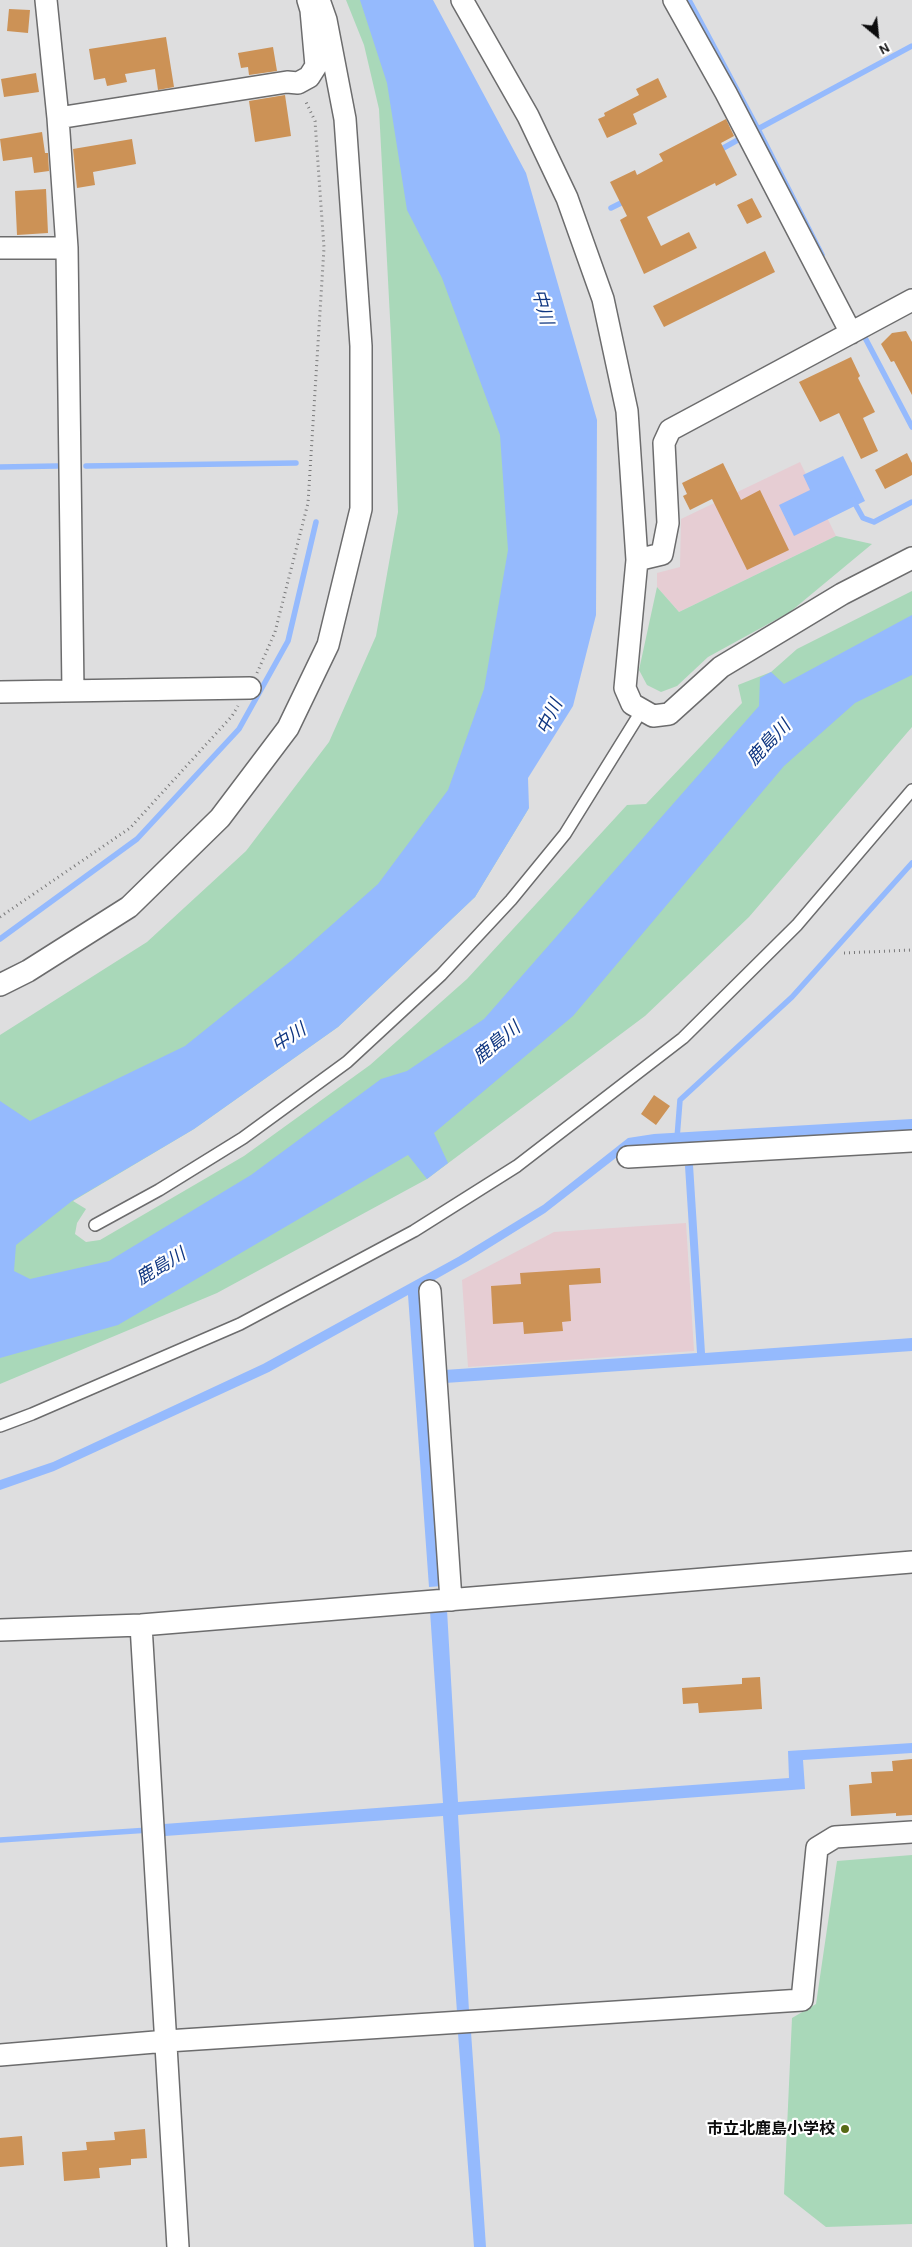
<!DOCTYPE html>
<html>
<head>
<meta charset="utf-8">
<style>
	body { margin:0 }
	#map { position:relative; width:912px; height:2247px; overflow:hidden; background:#dededf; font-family:Karla,sans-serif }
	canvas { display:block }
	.north { position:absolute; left:852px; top:10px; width:50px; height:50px; -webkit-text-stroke:4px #fff; paint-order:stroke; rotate:152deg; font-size:14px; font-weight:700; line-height:20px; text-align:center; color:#0c0c0d }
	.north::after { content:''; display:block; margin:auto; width:18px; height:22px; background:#0c0c0d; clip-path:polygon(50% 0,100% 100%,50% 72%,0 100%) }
</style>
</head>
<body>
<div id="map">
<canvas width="912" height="2247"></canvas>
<div class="north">N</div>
</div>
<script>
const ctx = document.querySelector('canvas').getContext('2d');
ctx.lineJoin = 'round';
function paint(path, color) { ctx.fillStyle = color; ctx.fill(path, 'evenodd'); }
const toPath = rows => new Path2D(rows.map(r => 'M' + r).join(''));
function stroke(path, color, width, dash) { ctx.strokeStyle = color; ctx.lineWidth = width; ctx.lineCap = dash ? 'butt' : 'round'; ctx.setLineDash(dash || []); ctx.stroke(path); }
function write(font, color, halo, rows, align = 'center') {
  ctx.font = font + ' Karla,"Noto Sans JP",sans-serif'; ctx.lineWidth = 4.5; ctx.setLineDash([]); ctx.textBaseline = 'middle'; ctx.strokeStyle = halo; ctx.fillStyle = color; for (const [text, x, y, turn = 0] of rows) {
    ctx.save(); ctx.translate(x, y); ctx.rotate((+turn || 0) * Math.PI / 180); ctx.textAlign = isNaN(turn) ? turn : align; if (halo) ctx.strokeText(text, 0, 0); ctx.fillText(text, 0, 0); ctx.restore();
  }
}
const industrial = toPath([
	[800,462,836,536,679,612,657,587,657,573,680,567,681,519],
	[686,1223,694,1351,468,1367,462,1280,554,1232]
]);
const green = toPath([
	[346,0,384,0,551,480,416,906,0,1190,0,1035,147,942,246,851,329,742,376,636,398,512,391,337,379,109,364,45],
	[836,536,872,544,790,612,708,657,677,686,661,692,647,685,639,670,657,587,679,612],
	[912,591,912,634,505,1024,252,1196,0,1316,0,1235,529,808,475,897,338,1027,194,1129,73,1201,86,1209,77,1223,75,1234,86,1242,100,1240,244,1156,370,1065,467,979,627,805,646,804,742,703,738,685,771,672,797,649],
	[912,657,912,727,749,917,645,1016,427,1179,217,1293,0,1384,0,1349,385,1142,768,758],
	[912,1855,912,2224,826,2227,784,2194,792,2018,816,2004,837,1861]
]);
const water = toPath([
	[360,0,433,0,526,173,597,420,596,615,573,706,528,778,529,808,475,897,338,1027,194,1129,72,1201,16,1245,14,1271,30,1279,109,1261,251,1175,381,1079,407,1071,484,1019,759,706,760,678,771,672,784,684,912,615,912,675,855,703,784,766,573,1016,434,1133,448,1163,427,1179,408,1155,118,1325,0,1358,0,1101,30,1121,185,1046,292,960,378,884,448,790,484,689,508,550,500,435,442,278,407,210,387,83],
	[843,456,865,501,794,536,779,505,810,490,803,475],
	[912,1119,912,1132,626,1150,545,1213,468,1261,422,1287,443,1586,429,1587,408,1295,269,1372,54,1471,0,1490,0,1480,53,1462,263,1364,458,1257,543,1205,628,1138,654,1134],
	[689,1165,693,1165,705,1353,912,1338,912,1351,445,1383,444,1370,697,1353,685,1166],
	[447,1610,458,1802,789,1778,788,1751,912,1743,912,1753,803,1760,805,1789,458,1815,469,2011,457,2012,443,1816,165,1836,164,1824,443,1803,430,1611],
	[471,2032,486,2247,474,2247,458,2033]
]);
const stream = toPath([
	[689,0,758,129,822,255],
	[756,130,912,46],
	[718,151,743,137],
	[611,208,627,200],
	[862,332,912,427],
	[86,466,296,463],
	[0,467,57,466],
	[853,500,863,518,874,522,912,502],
	[0,939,137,839,239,729,288,641,316,522],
	[677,1138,680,1100,792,997,912,863],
	[0,1840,149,1830]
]);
const building = toPath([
	[9,9,30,10,28,33,7,31],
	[166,37,174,87,158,90,155,69,125,74,127,82,107,86,105,78,94,80,89,49],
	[273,47,277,71,249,75,248,67,241,68,238,53],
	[36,73,39,92,4,97,1,79],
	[658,78,667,97,633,114,637,124,607,138,598,119,605,116,604,113,639,95,636,89],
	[285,95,291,136,255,142,249,101],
	[726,119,734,136,721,143,737,175,716,186,715,183,647,217,661,246,689,232,697,248,644,274,620,220,627,216,610,182,635,170,637,175,663,161,659,154],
	[42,132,45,153,48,153,49,171,34,173,32,157,3,161,0,139],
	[132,139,136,164,93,172,95,185,77,188,73,149],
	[46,189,48,233,17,235,15,191],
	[752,198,762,217,747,224,737,205],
	[765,251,775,272,664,327,653,306],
	[906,331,912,342,912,395,894,361,891,362,881,344,892,333],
	[851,357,860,376,858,378,875,412,863,418,878,451,861,459,839,413,820,422,799,382],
	[907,453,912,463,912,475,885,489,875,470],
	[723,463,741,500,760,490,789,550,747,570,712,499,690,510,683,496,687,494,682,483],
	[654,1095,670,1106,656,1125,641,1114],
	[600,1268,601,1283,569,1285,571,1321,562,1322,563,1331,524,1334,523,1322,493,1324,491,1286,521,1284,520,1273],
	[760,1677,762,1709,699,1713,698,1703,683,1704,682,1688,742,1684,742,1678],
	[912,1759,912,1815,896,1816,896,1813,851,1816,849,1785,872,1783,871,1772,893,1771,892,1761],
	[145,2129,147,2158,131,2159,131,2165,99,2168,100,2178,64,2181,62,2152,87,2150,86,2142,115,2140,114,2132],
	[22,2136,24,2165,0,2167,0,2138]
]);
const path = toPath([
	[257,673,275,632,308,503,324,248,315,121,305,100],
	[0,917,130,828,232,716,238,706],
	[844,953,912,950]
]);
const service = toPath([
	[95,1225,159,1190,243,1138,347,1062,441,975,511,900,565,834,642,710],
	[0,1426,32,1414,240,1324,414,1231,517,1166,683,1038,797,925,912,790]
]);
const minor = toPath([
	[46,0,58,118,67,248,73,691],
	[462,0,528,116,567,198,603,299,627,411,637,560,625,688,632,704,653,716,669,714,721,667,842,594,912,558],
	[674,0,726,93,851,333],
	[58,118,287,82,298,83,309,77,316,66,311,10,308,0],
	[0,248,67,248],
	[637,560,662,554,668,523,664,443,670,430,912,300],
	[0,692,250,688],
	[0,985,28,971,129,907,220,818,288,728,328,645,361,509,361,346,345,119,326,20,319,0],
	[628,1157,912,1141],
	[430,1291,451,1600],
	[141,1625,178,2247],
	[0,1630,141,1625,912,1562],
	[0,2055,167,2041,802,2000,817,1848,835,1837,912,1832]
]);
const markers = [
	[845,2129,5,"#576a16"]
];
const poiNames = [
	["市立北鹿島小学校",835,2129]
];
const waterNames = [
	["中川",542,307,75],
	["中川",550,717,-64],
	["鹿島川",769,743,-47],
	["中川",289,1038,-32],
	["鹿島川",497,1043,-39],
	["鹿島川",161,1267,-31]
];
paint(industrial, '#e6cdd3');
paint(green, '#a9d8b9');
paint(water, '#95bafd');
stroke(stream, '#95bafd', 5.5);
paint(building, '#cc9256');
stroke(service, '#6c6c6d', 14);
stroke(minor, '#6c6c6d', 24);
stroke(path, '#79797a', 3, [1, 4]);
stroke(service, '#fff', 11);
stroke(minor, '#fff', 21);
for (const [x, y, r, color] of markers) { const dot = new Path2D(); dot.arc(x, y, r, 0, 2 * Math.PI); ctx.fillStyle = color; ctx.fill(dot); stroke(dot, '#fff', 2); }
write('bold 16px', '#0c0c0d', '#fff', poiNames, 'right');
write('italic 18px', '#0f3681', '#fff', waterNames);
</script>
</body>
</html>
